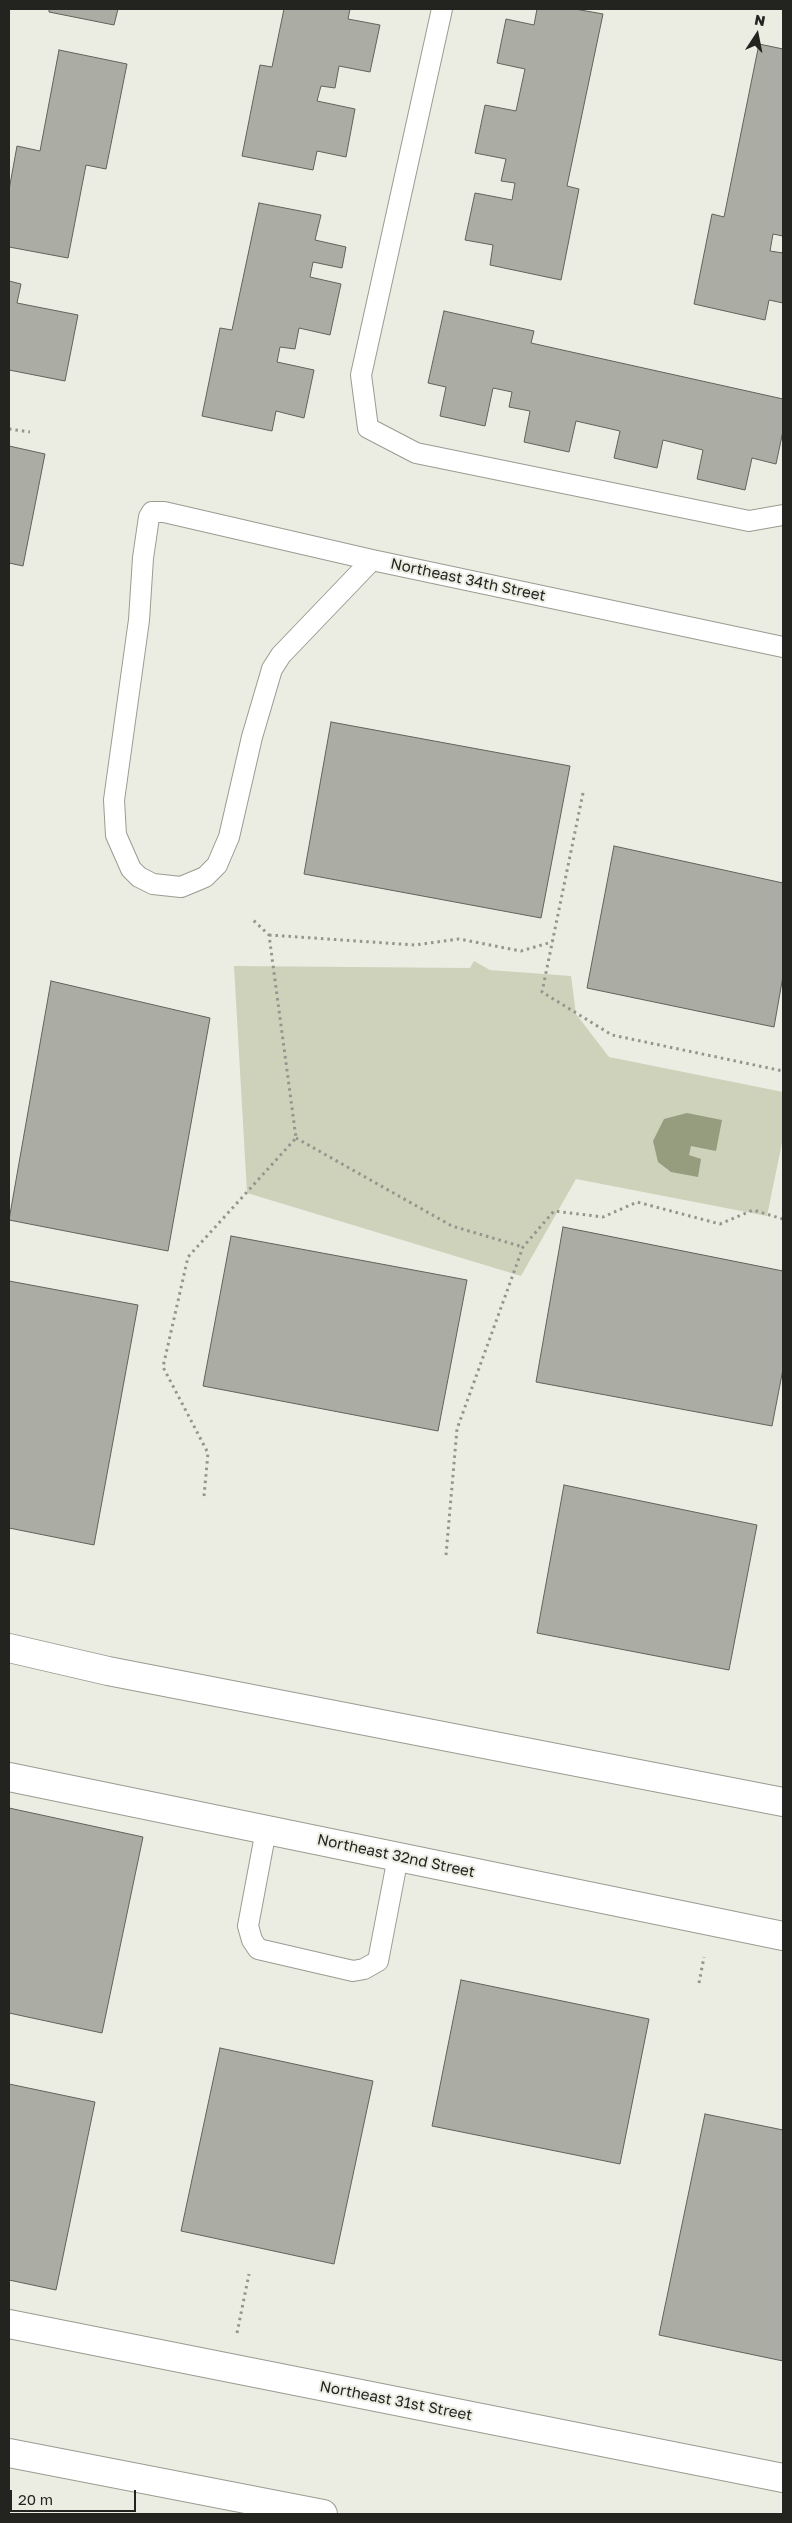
<!DOCTYPE html>
<html>
<head>
<meta charset="utf-8">
<style>
	body { margin:0 }
	#map { position:relative; width:792px; height:2523px; overflow:hidden; background:#ebede2; font-family:"Golos Text",sans-serif }
	canvas { display:block }
	.frame { position:absolute; inset:0; border:10px solid #232420; pointer-events:none }
	.north { position:absolute; left:732px; top:10px; width:50px; height:50px; -webkit-text-stroke:4px #ebede2; paint-order:stroke; rotate:11deg; font-size:14px; font-weight:700; line-height:20px; text-align:center; color:#232420 }
	.north::after { content:''; display:block; margin:auto; width:18px; height:22px; background:#232420; clip-path:polygon(50% 0,100% 100%,50% 72%,0 100%) }
	.scale { position:absolute; left:10px; top:2490px; width:126px; height:22px; box-sizing:border-box; border:2px solid #232420; border-top:0; padding-left:6px; font-size:15px; line-height:18px; white-space:nowrap; color:#232420; -webkit-text-stroke:4px #ebede2; paint-order:stroke }
</style>
</head>
<body>
<div id="map">
<canvas width="792" height="2523"></canvas>
<div class="frame"></div>
<div class="north">N</div>
<div class="scale">20 m</div>
</div>
<script>
const ctx = document.querySelector('canvas').getContext('2d');
ctx.lineJoin = 'round';
function paint(path, color) { ctx.fillStyle = color; ctx.fill(path, 'evenodd'); }
const toPath = rows => new Path2D(rows.map(r => 'M' + r).join(''));
function stroke(path, color, width, dash) { ctx.strokeStyle = color; ctx.lineWidth = width; ctx.lineCap = dash ? 'butt' : 'round'; ctx.setLineDash(dash || []); ctx.stroke(path); }
function write(font, color, halo, rows, align = 'center') {
  ctx.font = font + ' "Golos Text",sans-serif'; ctx.lineWidth = 4; ctx.setLineDash([]); ctx.textBaseline = 'middle'; ctx.strokeStyle = halo; ctx.fillStyle = color; for (const [text, x, y, turn = 0] of rows) {
    ctx.save(); ctx.translate(x, y); ctx.rotate((+turn || 0) * Math.PI / 180); ctx.textAlign = isNaN(turn) ? turn : align; if (halo) ctx.strokeText(text, 0, 0); ctx.fillText(text, 0, 0); ctx.restore();
  }
}
const green = toPath([
	[474,961,490,970,571,976,576,1014,609,1057,783,1092,783,1138,767,1216,576,1179,521,1276,247,1193,234,966,470,968]
]);
const water = toPath([
	[687,1113,722,1120,716,1151,691,1146,689,1155,701,1159,698,1177,671,1172,658,1162,653,1141,664,1119]
]);
const building = toPath([
	[49,9,118,9,114,25,49,12,49,9],
	[284,9,350,9,348,19,380,25,370,72,339,66,335,88,321,86,317,101,355,109,346,157,317,151,313,170,242,156,260,65,272,67,284,9],
	[537,9,575,9,603,14,567,186,579,189,561,280,490,265,493,245,465,240,475,193,512,200,515,183,501,181,506,159,475,153,485,105,516,111,525,69,497,63,506,19,534,25,537,9],
	[759,44,783,49,783,236,773,234,770,251,783,253,783,303,769,300,765,320,694,304,712,214,724,217,759,44],
	[59,50,127,64,106,169,86,165,68,258,9,247,9,190,17,146,40,151,59,50],
	[259,203,321,215,315,240,346,247,342,268,313,262,310,277,341,284,330,335,299,328,295,349,280,347,277,362,314,370,304,418,276,411,272,431,202,416,220,328,232,330,259,203],
	[9,281,21,284,17,303,78,315,65,381,9,370,9,281],
	[444,311,534,331,531,343,783,399,783,431,776,464,752,458,745,490,697,479,703,450,663,440,657,468,614,458,620,431,576,421,569,452,524,442,530,411,509,407,512,392,493,388,485,426,440,416,446,387,428,383,444,311],
	[9,446,45,454,23,566,9,563,9,446],
	[331,722,570,766,541,918,304,874,331,722],
	[614,846,783,883,783,976,774,1027,587,988,614,846],
	[51,981,210,1018,168,1251,9,1220,51,981],
	[563,1227,783,1271,783,1369,772,1426,536,1382,563,1227],
	[231,1236,467,1280,438,1431,203,1386,231,1236],
	[9,1281,138,1305,94,1545,9,1528,9,1281],
	[564,1485,757,1525,729,1670,537,1633,564,1485],
	[9,1808,143,1837,102,2033,9,2013,9,1808],
	[461,1980,649,2019,620,2164,432,2126,461,1980],
	[220,2048,373,2081,334,2264,181,2231,220,2048],
	[9,2084,95,2102,56,2290,9,2280,9,2084],
	[705,2114,783,2130,783,2361,659,2335,705,2114]
]);
const path = toPath([
	[9,429,30,432],
	[583,793,542,992,612,1035,783,1071],
	[269,935,415,945,459,939,521,951,552,942],
	[296,1138,452,1226,523,1247],
	[204,1496,208,1453,163,1367,188,1257,296,1138,269,935,251,918],
	[446,1555,457,1429,523,1247,554,1211,603,1217,637,1202,720,1224,753,1210,783,1219],
	[699,1983,704,1957],
	[237,2333,249,2274]
]);
const service = toPath([
	[442,9,361,375,368,428,416,453,749,521,783,515],
	[372,560,281,655,272,669,252,737,229,837,217,865,205,877,181,887,153,884,139,877,131,869,116,835,114,800,139,620,143,558,149,517,152,512,164,512,372,560,783,647],
	[266,1830,248,1926,252,1940,258,1949,353,1971,364,1969,378,1961,398,1857]
]);
const minor = toPath([
	[9,1648,108,1671,783,1802],
	[9,1777,783,1936],
	[9,2324,783,2478],
	[9,2453,323,2514]
]);
const streetNames = [
	["Northeast 34th Street",468,580,12],
	["Northeast 32nd Street",396,1856,12],
	["Northeast 31st Street",396,2401,11]
];
paint(green, '#ced2bb');
paint(water, '#969c7e');
paint(building, '#abada4');
stroke(building, '#61635a', 1);
stroke(service, '#9a9c92', 22);
stroke(minor, '#9a9c92', 30);
stroke(path, '#94958d', 3, [2.5, 4]);
stroke(service, '#fff', 20);
stroke(minor, '#fff', 28);
write('15px', '#232420', '#ebede2', streetNames);
</script>
</body>
</html>
